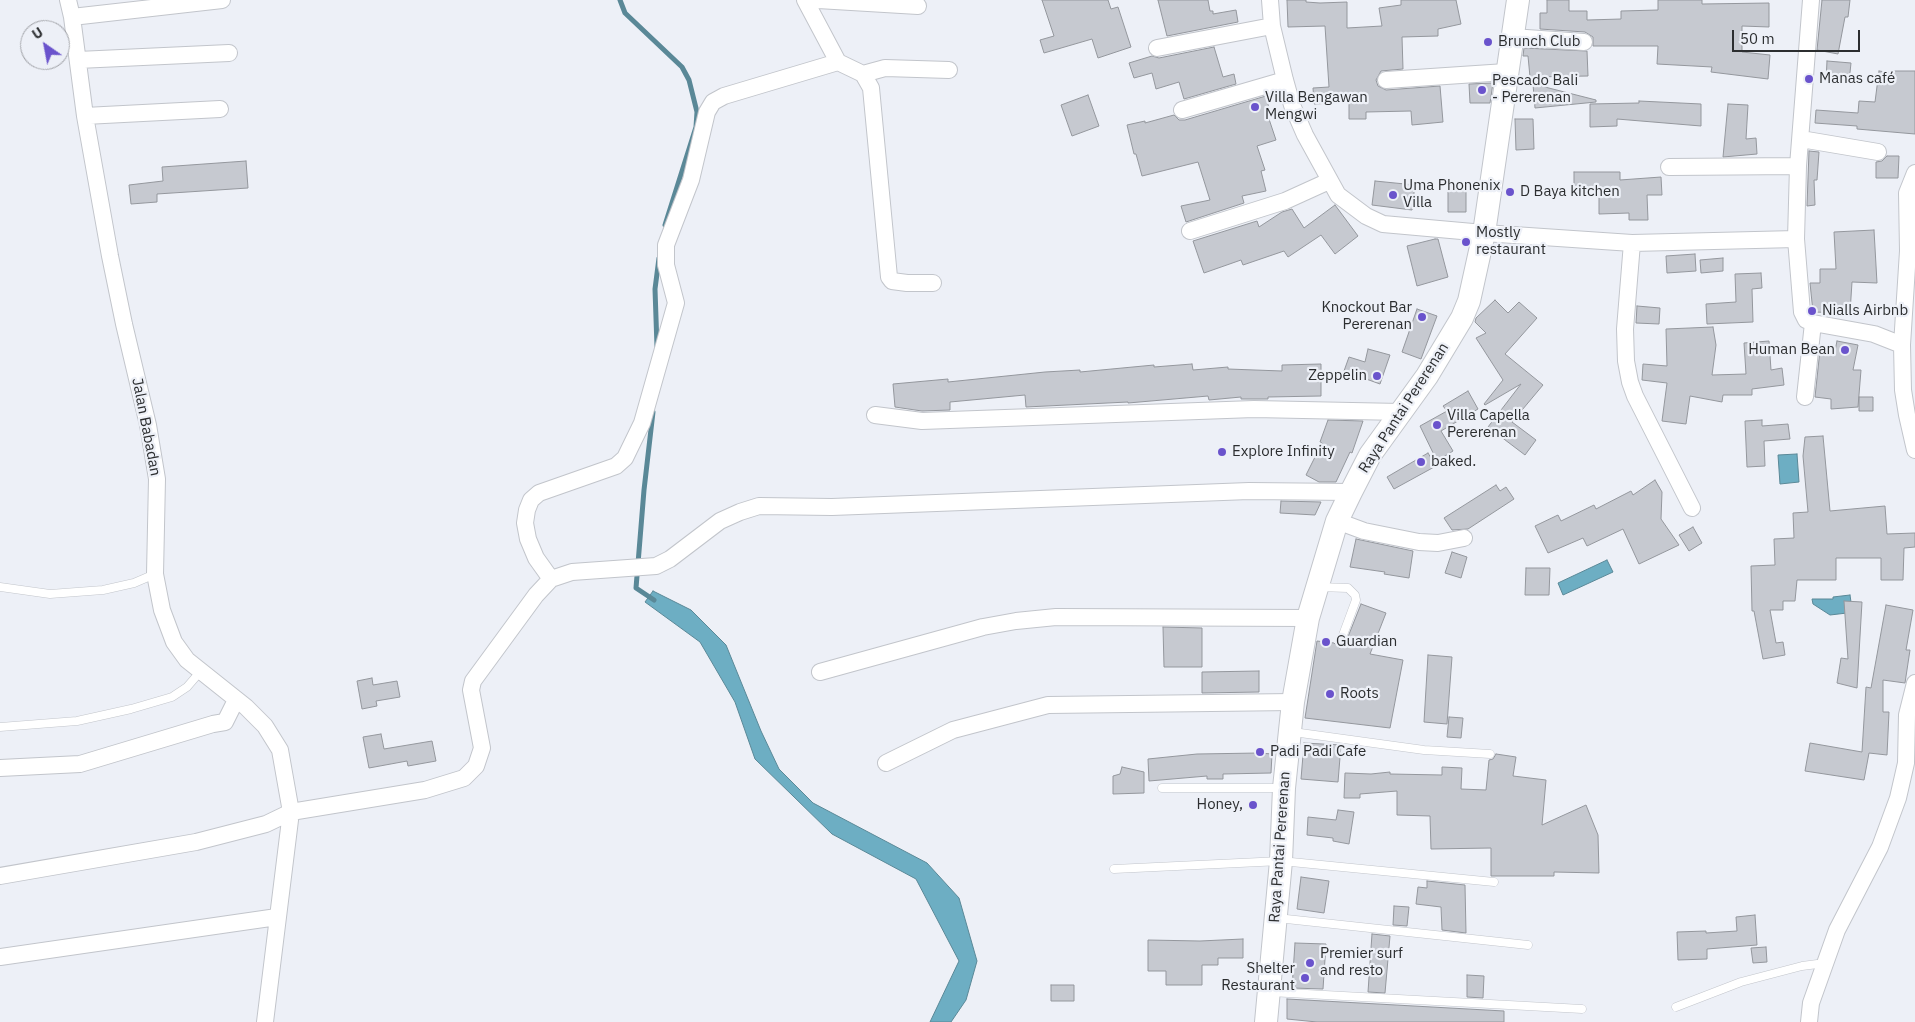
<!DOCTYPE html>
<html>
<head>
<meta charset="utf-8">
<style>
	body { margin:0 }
	#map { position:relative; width:1915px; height:1022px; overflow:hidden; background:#edf0f7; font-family:"IBM Plex Sans",sans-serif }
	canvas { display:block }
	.north { position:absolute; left:20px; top:20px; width:50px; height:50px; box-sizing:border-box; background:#edf0f7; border:1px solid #a0a2a7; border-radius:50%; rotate:327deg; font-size:14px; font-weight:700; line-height:20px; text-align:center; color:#2c2e30 }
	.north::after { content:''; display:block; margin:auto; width:18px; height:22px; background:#6a53cc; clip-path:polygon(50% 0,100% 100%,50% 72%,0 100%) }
	.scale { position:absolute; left:1732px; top:30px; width:128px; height:22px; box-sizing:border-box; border:2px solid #2c2e30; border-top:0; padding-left:6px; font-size:15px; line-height:18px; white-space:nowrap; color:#2c2e30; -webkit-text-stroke:4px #edf0f7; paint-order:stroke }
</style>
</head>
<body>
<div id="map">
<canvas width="1915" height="1022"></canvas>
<div class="north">U</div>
<div class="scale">50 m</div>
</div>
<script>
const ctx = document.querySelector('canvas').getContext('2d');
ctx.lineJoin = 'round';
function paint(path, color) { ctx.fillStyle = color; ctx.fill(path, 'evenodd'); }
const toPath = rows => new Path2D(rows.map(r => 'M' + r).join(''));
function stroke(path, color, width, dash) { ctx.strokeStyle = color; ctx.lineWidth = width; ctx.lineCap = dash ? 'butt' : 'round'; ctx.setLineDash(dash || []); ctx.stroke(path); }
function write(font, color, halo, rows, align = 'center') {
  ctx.font = font + ' "IBM Plex Sans",sans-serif'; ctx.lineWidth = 4.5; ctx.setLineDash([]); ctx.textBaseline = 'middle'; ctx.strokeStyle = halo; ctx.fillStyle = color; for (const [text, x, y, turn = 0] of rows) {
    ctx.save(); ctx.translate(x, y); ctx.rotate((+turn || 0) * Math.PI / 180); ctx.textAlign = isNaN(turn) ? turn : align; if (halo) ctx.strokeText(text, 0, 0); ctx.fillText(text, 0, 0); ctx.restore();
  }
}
const water = toPath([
	[1797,454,1799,482,1780,484,1778,455,1797,454],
	[1607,560,1613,572,1563,595,1558,583,1607,560],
	[653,591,691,610,726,645,761,731,779,769,813,803,927,863,959,898,977,961,966,1000,951,1022,930,1022,959,961,916,879,832,834,755,759,735,702,700,642,645,602,653,591],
	[1850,595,1851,602,1847,613,1830,615,1813,604,1812,599,1833,599,1833,597,1850,595]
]);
const stream = toPath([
	[620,0,625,13,682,67,689,80,697,112,696,127,665,225],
	[657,347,655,289,659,258],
	[653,412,644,490,636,588,654,600]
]);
const building = toPath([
	[1042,0,1108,0,1111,9,1118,7,1131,47,1098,58,1092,39,1044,53,1040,40,1054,36,1042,0],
	[1158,0,1208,0,1210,11,1213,11,1213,14,1236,10,1238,22,1167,36,1158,0],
	[1287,0,1306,0,1306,2,1320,3,1347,2,1347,28,1382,26,1379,8,1401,5,1401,0,1456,0,1461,24,1438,29,1438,36,1402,37,1403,69,1381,71,1376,80,1378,86,1386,90,1440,86,1443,122,1412,125,1411,111,1366,112,1366,119,1349,119,1349,102,1314,104,1313,88,1329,87,1325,26,1288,27,1287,0],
	[1547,0,1569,0,1569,11,1587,11,1587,20,1621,19,1621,11,1658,10,1658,0,1702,0,1702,4,1769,3,1769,27,1742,26,1742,52,1770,55,1768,79,1711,72,1712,67,1657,64,1658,46,1593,46,1593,37,1585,32,1540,29,1540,13,1547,13,1547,0],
	[1822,0,1850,0,1848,17,1845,17,1838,54,1817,50,1822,0],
	[1214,47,1223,77,1234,74,1236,84,1184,99,1179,82,1156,89,1152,73,1134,78,1129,63,1152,56,1159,58,1214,47],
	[1524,48,1587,51,1588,76,1530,77,1528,56,1523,56,1524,48],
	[1827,61,1851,63,1849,82,1826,81,1827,61],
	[1879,71,1893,73,1893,71,1915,71,1915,134,1857,129,1857,126,1815,123,1816,110,1858,113,1859,101,1875,102,1879,71],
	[1493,83,1490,103,1470,103,1469,84,1493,83],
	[1533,84,1596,100,1596,102,1535,108,1533,84],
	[1088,95,1099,126,1072,136,1061,105,1088,95],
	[1266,96,1270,112,1267,113,1276,140,1257,146,1265,170,1261,171,1266,191,1242,196,1244,203,1186,222,1181,206,1210,200,1198,162,1142,176,1136,154,1134,154,1127,125,1145,121,1145,123,1174,115,1179,120,1185,120,1266,96],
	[1639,101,1701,104,1701,126,1617,119,1617,126,1590,127,1590,104,1639,103,1639,101],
	[1728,104,1748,105,1746,139,1756,138,1757,154,1723,157,1728,104],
	[1515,119,1533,119,1534,149,1516,150,1515,119],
	[1809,151,1819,152,1817,180,1814,180,1815,205,1807,206,1809,151],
	[1887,156,1899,156,1898,178,1876,178,1876,162,1882,161,1887,156],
	[246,161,248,188,157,194,157,202,131,204,129,185,163,181,162,167,246,161],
	[1574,172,1620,172,1620,180,1661,177,1662,195,1647,195,1648,220,1629,220,1629,213,1599,214,1599,190,1574,190,1574,172],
	[1375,181,1415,185,1412,210,1372,205,1375,181],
	[1448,183,1466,183,1466,212,1448,212,1448,183],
	[1335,205,1358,236,1335,254,1321,235,1288,257,1284,251,1243,265,1241,260,1204,273,1193,241,1257,221,1259,227,1282,212,1292,209,1304,228,1335,205],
	[1874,230,1877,283,1852,282,1850,313,1813,312,1810,283,1820,283,1820,269,1836,269,1834,232,1874,230],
	[1435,239,1438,239,1448,277,1417,286,1407,246,1435,239],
	[1695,254,1696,271,1667,273,1666,256,1695,254],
	[1723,258,1723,271,1701,273,1700,260,1723,258],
	[1761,273,1762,288,1752,289,1753,322,1707,324,1706,304,1736,302,1735,274,1761,273],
	[1495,300,1508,313,1519,302,1537,318,1505,354,1543,385,1512,422,1536,440,1525,455,1488,427,1521,384,1485,405,1484,404,1503,380,1476,338,1486,333,1475,322,1476,318,1495,300],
	[1637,306,1660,308,1659,324,1636,323,1637,306],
	[1417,309,1437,316,1421,359,1402,352,1417,309],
	[1713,327,1716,345,1712,375,1746,374,1744,343,1769,341,1771,370,1782,368,1784,385,1752,389,1752,395,1723,395,1722,402,1690,396,1686,424,1662,421,1667,383,1642,380,1643,364,1667,366,1666,329,1713,327],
	[1837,341,1858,345,1853,370,1861,370,1858,407,1831,409,1831,399,1815,397,1820,350,1835,351,1837,341],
	[1368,349,1390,355,1380,384,1344,371,1349,357,1365,362,1368,349],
	[1192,364,1193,370,1228,367,1228,369,1282,371,1282,365,1321,364,1321,396,1268,397,1268,399,1241,399,1241,397,1209,400,1208,396,1128,403,1128,402,1026,407,1025,395,950,402,950,410,922,411,895,407,893,384,948,379,948,382,1045,372,1080,370,1080,372,1154,365,1154,367,1192,364],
	[1468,391,1478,409,1441,431,1453,451,1437,461,1420,426,1447,411,1443,406,1468,391],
	[1859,397,1873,397,1873,411,1859,411,1859,397],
	[1328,420,1363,421,1352,453,1350,452,1336,482,1319,482,1306,475,1322,443,1320,442,1328,420],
	[1762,420,1762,426,1788,424,1790,439,1764,441,1765,466,1747,467,1745,421,1762,420],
	[1823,436,1830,511,1885,506,1887,534,1915,533,1915,547,1904,548,1903,580,1881,580,1881,558,1836,558,1836,580,1797,580,1795,601,1783,601,1783,610,1770,610,1776,643,1783,642,1785,655,1763,659,1754,611,1752,611,1751,566,1775,565,1774,539,1794,538,1793,513,1808,512,1803,456,1805,437,1823,436],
	[1428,453,1436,466,1394,489,1387,477,1428,453],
	[1655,480,1662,492,1661,519,1679,545,1639,564,1623,529,1587,546,1583,538,1548,553,1535,526,1558,515,1561,521,1594,505,1596,509,1631,491,1633,495,1655,480],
	[1496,485,1500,491,1506,487,1514,499,1468,529,1452,530,1444,518,1496,485],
	[1281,501,1321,502,1315,515,1280,513,1281,501],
	[1693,527,1702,543,1689,551,1679,535,1693,527],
	[1356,539,1413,551,1409,578,1384,574,1385,572,1350,567,1356,539],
	[1452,552,1467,557,1461,578,1445,573,1452,552],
	[1526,568,1550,568,1549,595,1525,595,1526,568],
	[1844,601,1862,602,1857,688,1837,683,1841,658,1848,659,1844,601],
	[1361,604,1386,613,1370,654,1403,660,1390,728,1305,718,1317,641,1334,643,1339,648,1344,647,1361,604],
	[1886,605,1913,610,1906,650,1910,650,1905,683,1883,680,1883,712,1889,712,1887,755,1869,753,1864,780,1805,771,1810,743,1862,752,1866,687,1871,688,1886,605],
	[1163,627,1202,628,1202,667,1164,667,1163,627],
	[1428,655,1452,657,1447,724,1424,722,1428,655],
	[1259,671,1259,692,1202,693,1202,672,1259,671],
	[372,678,373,685,397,681,400,697,376,701,377,706,362,709,357,681,372,678],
	[1449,717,1463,718,1461,738,1447,737,1449,717],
	[381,734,384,749,432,741,436,761,408,766,407,761,369,768,363,737,381,734],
	[1304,743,1341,745,1338,782,1301,779,1304,743],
	[1259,753,1272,754,1271,773,1223,774,1223,779,1207,779,1207,776,1149,781,1148,759,1197,754,1259,753],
	[1496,754,1516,757,1513,776,1546,780,1542,825,1586,805,1598,835,1599,873,1554,872,1554,876,1491,876,1491,848,1431,849,1430,816,1397,815,1397,791,1360,794,1360,798,1344,798,1345,773,1371,774,1390,772,1390,774,1442,775,1442,767,1462,768,1461,789,1486,790,1489,760,1493,759,1496,754],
	[1122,767,1144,772,1144,793,1113,794,1113,776,1120,774,1122,767],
	[1338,810,1354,812,1349,844,1333,841,1333,838,1307,835,1308,817,1336,820,1338,810],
	[1301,877,1329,881,1324,913,1297,909,1301,877],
	[1427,881,1465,885,1466,933,1442,930,1441,907,1416,904,1418,887,1427,888,1427,881],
	[1394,906,1409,907,1407,926,1393,925,1394,906],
	[1755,915,1757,945,1707,949,1707,959,1678,960,1677,932,1706,931,1706,933,1737,931,1736,917,1755,915],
	[1372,934,1390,936,1385,993,1368,992,1372,934],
	[1243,939,1243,958,1218,958,1218,965,1202,965,1202,985,1166,985,1166,971,1148,971,1148,940,1200,941,1243,939],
	[1295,943,1326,944,1323,989,1292,988,1295,943],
	[1766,947,1767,962,1753,963,1751,948,1766,947],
	[1467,975,1484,976,1483,998,1467,997,1467,975],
	[1051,985,1074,985,1074,1001,1051,1001,1051,985],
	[1287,999,1504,1011,1504,1022,1317,1022,1287,1019,1287,999]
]);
const lane = toPath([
	[0,587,50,594,103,590,134,583,155,574],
	[1318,587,1348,588,1355,595,1356,600,1340,643],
	[0,727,77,721,131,709,172,697,187,687,200,672],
	[1293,732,1424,750,1490,754],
	[1162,788,1283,788],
	[1114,869,1281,861,1494,882],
	[1277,918,1528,945],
	[1270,992,1582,1009],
	[1676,1007,1741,982,1802,966,1825,963]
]);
const street = toPath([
	[68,0,72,17,85,116,110,256,124,324,148,425,157,479,155,574,162,610,174,642,187,660,246,707,265,726,280,750,291,812,265,1022],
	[805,0,838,62],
	[818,0,918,6],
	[1270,0,1272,26,1285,80,1292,105,1305,135,1338,195,1366,216,1383,224,1484,233,1632,243,1796,239],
	[1811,0,1798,166,1796,239,1802,312,1806,320,1813,323,1874,334,1902,345,1903,390,1907,415,1915,450],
	[72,17,222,0],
	[1512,37,1584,42],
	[1157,48,1272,26],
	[78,60,229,53],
	[863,74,885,68,949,70],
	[1386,80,1506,72],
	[1182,110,1285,80],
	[85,116,220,109],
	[1801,139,1878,152],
	[1669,167,1798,166],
	[1190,231,1285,201,1329,181],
	[1632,243,1625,329,1626,361,1630,382,1635,396,1692,508],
	[1902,345,1908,251,1907,193,1915,173],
	[1805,397,1813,323],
	[875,415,922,421,1254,409,1401,412],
	[1337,521,1364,531,1419,542,1438,543,1464,538],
	[551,579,536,558,528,539,525,523,527,510,531,500,539,493,616,466,625,458,642,423,676,303,666,265,666,245,691,180,707,112,713,102,724,96,838,62,863,74,871,88,889,277,892,281,907,283,933,283],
	[820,672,983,627,1016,621,1056,617,1308,618],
	[886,763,953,730,1048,705,1293,702],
	[0,768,80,764,213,724,225,722,236,700],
	[0,876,196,842,266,824,291,812,425,790,464,778,476,766,482,748,471,690,473,681,536,595,551,579,572,572,656,566,670,559,720,521,740,512,759,506,832,507,1249,491,1351,492],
	[0,957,277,917],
	[1809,1022,1811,1003,1837,930,1880,847,1898,798,1906,763,1907,715,1915,683]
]);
const secondary = toPath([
	[1266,1022,1281,861,1284,788,1293,702,1308,618,1337,521,1351,492,1370,455,1427,376,1462,318,1469,301,1484,233,1518,0]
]);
const markers = [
	[1488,42,5,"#6a53cc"],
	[1809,79,5,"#6a53cc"],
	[1482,90,5,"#6a53cc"],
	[1255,107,5,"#6a53cc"],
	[1510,192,5,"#6a53cc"],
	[1393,195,5,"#6a53cc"],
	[1466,242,5,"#6a53cc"],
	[1812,311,5,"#6a53cc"],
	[1422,317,5,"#6a53cc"],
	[1845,350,5,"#6a53cc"],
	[1377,376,5,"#6a53cc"],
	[1437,425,5,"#6a53cc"],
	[1222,452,5,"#6a53cc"],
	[1421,462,5,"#6a53cc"],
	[1326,642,5,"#6a53cc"],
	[1330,694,5,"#6a53cc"],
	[1260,752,5,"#6a53cc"],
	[1253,805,5,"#6a53cc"],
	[1310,963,5,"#6a53cc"],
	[1305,978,5,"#6a53cc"]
];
const poiNames = [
	["Brunch Club",1498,42],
	["Manas café",1819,79],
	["Pescado Bali",1492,81],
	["- Pererenan",1492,98],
	["Villa Bengawan",1265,98],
	["Mengwi",1265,115],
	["Uma Phonenix",1403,186],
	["Villa",1403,203],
	["D Baya kitchen",1520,192],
	["Mostly",1476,233],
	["restaurant",1476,250],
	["Knockout Bar",1412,308,"right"],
	["Pererenan",1412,325,"right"],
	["Nialls Airbnb",1822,311],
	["Human Bean",1835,350,"right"],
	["Zeppelin",1367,376,"right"],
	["Villa Capella",1447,416],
	["Pererenan",1447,433],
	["Explore Infinity",1232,452],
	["baked.",1431,462],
	["Guardian",1336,642],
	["Roots",1340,694],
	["Padi Padi Cafe",1270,752],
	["Honey,",1243,805,"right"],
	["Premier surf",1320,954],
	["and resto",1320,971],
	["Shelter",1295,969,"right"],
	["Restaurant",1295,986,"right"]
];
const streetNames = [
	["Raya Pantai Pererenan",1404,408,-57],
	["Jalan Babadan",146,427,79],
	["Raya Pantai Pererenan",1280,847,-86]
];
paint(water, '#6daec3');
stroke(water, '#5a8897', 1);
stroke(stream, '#5a8897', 5);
paint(building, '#c6c9d0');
stroke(building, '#94979d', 1);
stroke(lane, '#c2c5cb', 9);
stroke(street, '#c2c5cb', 18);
stroke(secondary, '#c2c5cb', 24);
stroke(lane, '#fff', 8);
stroke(street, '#fff', 16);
stroke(secondary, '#fff', 22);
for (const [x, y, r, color] of markers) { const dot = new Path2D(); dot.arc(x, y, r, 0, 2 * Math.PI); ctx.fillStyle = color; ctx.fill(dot); stroke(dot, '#edf0f7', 2); }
write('15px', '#2c2e30', '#edf0f7', poiNames, 'left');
write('15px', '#2c2e30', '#edf0f7', streetNames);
</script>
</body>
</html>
